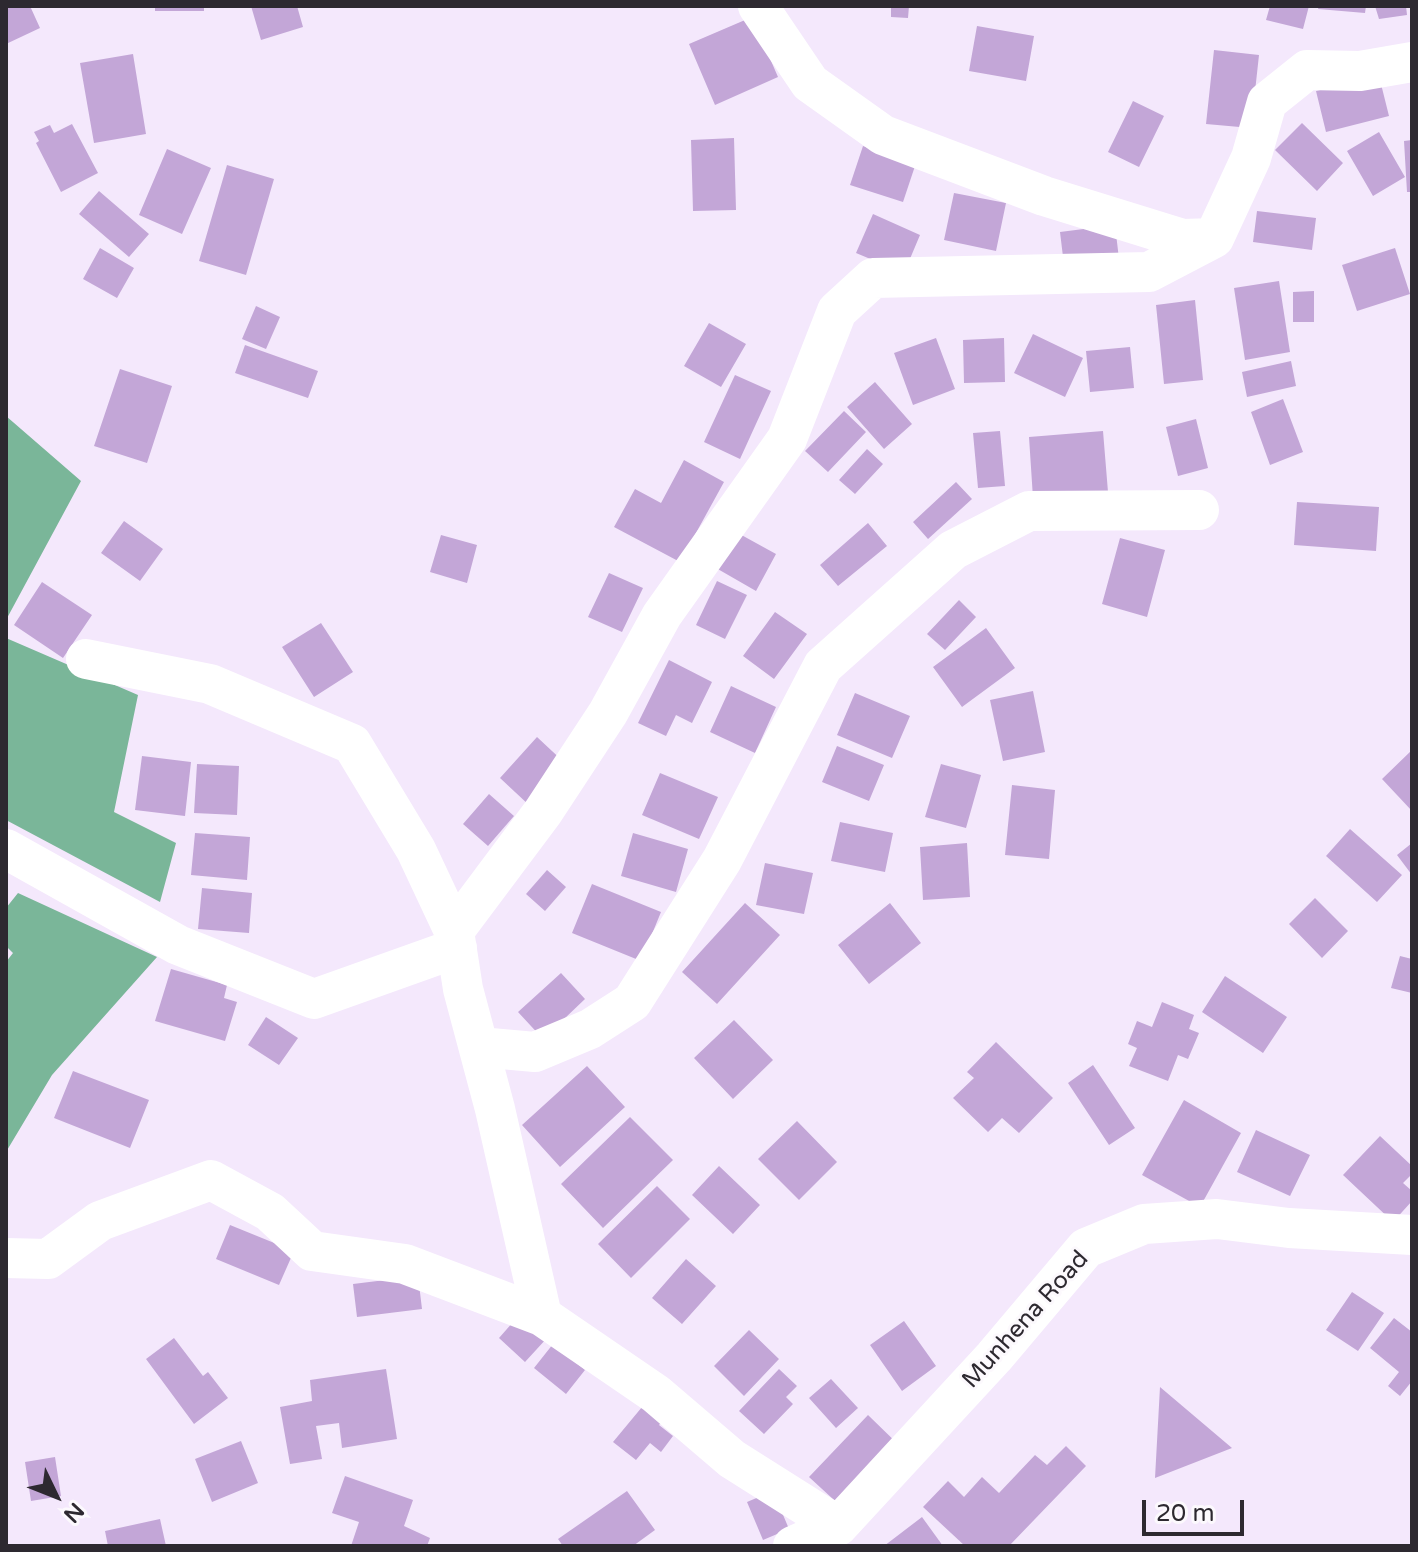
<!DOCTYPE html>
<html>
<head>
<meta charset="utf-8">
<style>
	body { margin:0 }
	#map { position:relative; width:1418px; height:1552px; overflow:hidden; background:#f4e8fc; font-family:"Varela Round",sans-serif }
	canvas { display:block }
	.frame { position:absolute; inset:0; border:8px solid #2d2930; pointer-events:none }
	.north { position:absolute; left:16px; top:1456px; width:80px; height:80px; -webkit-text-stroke:6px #fcf9fd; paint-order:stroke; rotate:133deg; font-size:22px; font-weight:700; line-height:32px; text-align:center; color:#2d2930 }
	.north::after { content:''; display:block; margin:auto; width:28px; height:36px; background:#2d2930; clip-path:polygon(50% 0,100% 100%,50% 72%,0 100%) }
	.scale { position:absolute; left:1142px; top:1500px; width:102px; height:36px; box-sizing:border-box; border:4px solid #2d2930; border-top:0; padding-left:10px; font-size:24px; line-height:28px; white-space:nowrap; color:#2d2930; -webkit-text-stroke:6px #fcf9fd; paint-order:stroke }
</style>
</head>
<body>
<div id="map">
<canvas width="1418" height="1552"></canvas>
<div class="frame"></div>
<div class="north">N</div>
<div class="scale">20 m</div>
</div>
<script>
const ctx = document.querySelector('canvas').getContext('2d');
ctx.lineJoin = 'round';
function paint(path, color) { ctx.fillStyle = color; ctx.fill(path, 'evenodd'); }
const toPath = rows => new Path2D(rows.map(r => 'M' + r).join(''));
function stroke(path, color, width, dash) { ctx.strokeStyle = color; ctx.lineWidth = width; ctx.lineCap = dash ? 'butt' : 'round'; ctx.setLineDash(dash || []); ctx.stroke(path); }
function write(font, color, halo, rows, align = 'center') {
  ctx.font = font + ' "Varela Round",sans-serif'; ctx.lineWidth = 6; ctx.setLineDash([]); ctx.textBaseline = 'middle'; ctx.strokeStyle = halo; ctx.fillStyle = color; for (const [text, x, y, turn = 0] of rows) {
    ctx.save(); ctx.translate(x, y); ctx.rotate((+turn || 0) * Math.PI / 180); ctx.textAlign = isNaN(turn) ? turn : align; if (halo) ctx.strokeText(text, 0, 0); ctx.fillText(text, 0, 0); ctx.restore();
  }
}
const forest = toPath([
	[6,416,81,481,6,620],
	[6,638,138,695,114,812,176,843,160,902,6,820],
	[18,893,157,957,52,1075,6,1152,6,962,13,953,6,946,6,908]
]);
const building = toPath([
	[6,6,30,6,40,28,6,44],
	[155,6,204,6,204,11,155,11],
	[251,6,297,6,303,27,261,40],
	[891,6,909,6,908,18,891,17],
	[1270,6,1309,6,1303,29,1266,20],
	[1319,6,1366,6,1365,13,1318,9],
	[1375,6,1406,6,1407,15,1379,19],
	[752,17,778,77,715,105,689,44],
	[977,26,1034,36,1026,81,969,71],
	[1214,50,1259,55,1251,128,1206,124],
	[133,54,146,134,94,143,80,63],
	[1379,76,1389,116,1326,132,1316,91],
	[1133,101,1164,116,1139,167,1108,152],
	[1302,123,1343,163,1317,191,1275,150],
	[72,124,98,173,61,192,36,143,39,141,34,132,50,125,54,133],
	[1379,132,1405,177,1373,196,1347,151],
	[734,138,736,210,693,211,691,140],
	[1412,140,1412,192,1407,192,1404,141],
	[863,146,916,163,903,202,850,185],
	[167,149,211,168,182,234,139,215],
	[227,165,274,179,246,275,199,261],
	[99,191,149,234,129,257,79,214],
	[954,193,1006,203,996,251,944,240],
	[1257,211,1316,218,1312,250,1253,242],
	[873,214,920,235,904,273,856,253],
	[1115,225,1119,259,1064,265,1060,232],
	[100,248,134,268,117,298,83,279],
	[1395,248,1410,294,1357,311,1342,265],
	[1279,281,1290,352,1245,360,1234,288],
	[1314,291,1314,322,1293,322,1293,292],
	[1195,300,1203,380,1164,384,1156,305],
	[256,306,280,317,266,349,242,339],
	[709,323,746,344,721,387,684,366],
	[1033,334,1083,358,1065,397,1014,373],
	[936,338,955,389,913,405,894,353],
	[1004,338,1005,382,964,383,963,340],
	[245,345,318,371,308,398,235,373],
	[1130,347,1134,388,1090,392,1086,351],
	[1291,361,1296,386,1247,397,1242,372],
	[120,369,172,386,147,463,94,446],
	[735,375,771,391,740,459,704,442],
	[875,382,912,424,884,449,847,407],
	[1283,399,1303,452,1270,465,1251,412],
	[844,411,866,432,828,472,805,451],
	[1196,419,1208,468,1178,476,1166,427],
	[1000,431,1005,486,978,488,973,433],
	[1103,431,1108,492,1033,498,1029,437],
	[867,449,883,464,855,494,839,480],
	[684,460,724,482,680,562,614,527,635,489,661,503],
	[956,482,972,499,928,539,913,522],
	[1297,502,1379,507,1376,551,1294,545],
	[124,521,163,549,140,581,101,553],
	[868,523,887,546,838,586,820,565],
	[736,532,776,554,756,591,716,568],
	[441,535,477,545,467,583,430,572],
	[1120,538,1165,550,1147,617,1102,604],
	[609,573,643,588,622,632,588,617],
	[717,581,747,595,725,639,696,625],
	[42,582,92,615,63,658,14,625],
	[959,600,976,617,945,650,927,634],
	[775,612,807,634,774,679,743,656],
	[321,623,353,672,314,697,282,647],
	[986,628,1015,668,962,707,933,667],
	[669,660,712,682,692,723,676,715,666,736,638,723],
	[731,686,776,707,755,753,710,732],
	[1033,691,1045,752,1003,761,990,700],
	[855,693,910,716,892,758,837,735],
	[537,737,567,765,530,806,500,778],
	[837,746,884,765,869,801,822,782],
	[1412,750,1412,811,1382,779],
	[142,756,191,762,185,816,135,810],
	[197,764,239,766,237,815,194,813],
	[941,764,981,775,966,828,925,817],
	[660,773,718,797,699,839,642,815],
	[1012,785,1055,790,1049,859,1005,855],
	[489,794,514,816,488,846,463,824],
	[840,822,893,833,885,872,831,861],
	[1350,829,1402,875,1377,902,1326,856],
	[195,833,250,837,247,880,191,875],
	[633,833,688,849,676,892,621,876],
	[967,843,970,897,923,900,920,847],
	[1412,843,1412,875,1397,855],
	[765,863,813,873,804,914,756,905],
	[547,870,566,887,545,911,526,894],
	[592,884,661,912,641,961,572,933],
	[202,888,252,893,249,933,198,929],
	[1315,898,1348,931,1322,958,1289,924],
	[745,903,780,935,717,1004,682,972],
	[890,903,921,943,869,984,838,945],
	[1400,956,1412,959,1412,993,1391,988],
	[171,969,227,985,224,998,237,1002,225,1041,155,1021],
	[561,973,585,999,543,1039,518,1012],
	[1225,976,1287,1017,1263,1053,1202,1012],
	[1162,1002,1194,1015,1189,1029,1199,1033,1188,1059,1178,1055,1168,1081,1129,1066,1137,1048,1128,1044,1137,1021,1152,1027],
	[266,1017,298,1038,279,1065,248,1045],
	[734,1020,773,1060,733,1099,694,1058],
	[996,1042,1053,1098,1019,1133,1002,1118,988,1132,953,1098,974,1078,967,1072],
	[1093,1065,1135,1128,1109,1145,1068,1083],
	[587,1066,625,1107,560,1167,522,1125],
	[73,1071,149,1100,130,1148,54,1118],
	[1184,1100,1241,1133,1200,1207,1142,1175],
	[630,1117,673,1160,603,1228,561,1184],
	[797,1121,837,1162,799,1200,758,1159],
	[1256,1130,1310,1155,1290,1196,1237,1172],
	[1380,1136,1412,1166,1412,1174,1403,1183,1412,1191,1412,1201,1393,1222,1343,1175],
	[719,1166,760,1205,733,1234,692,1195],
	[657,1186,690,1219,631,1278,598,1244],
	[230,1225,294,1251,279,1285,216,1259],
	[686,1259,716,1286,682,1324,652,1298],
	[418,1276,422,1309,357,1317,353,1284],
	[1352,1292,1384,1313,1358,1351,1326,1330],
	[521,1313,547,1338,525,1362,499,1338],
	[1394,1318,1412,1332,1412,1381,1400,1396,1388,1386,1399,1372,1370,1348],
	[904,1321,936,1366,902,1391,870,1345],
	[749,1330,779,1359,744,1396,714,1366],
	[174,1338,203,1376,208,1372,228,1398,194,1424,146,1359],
	[553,1344,585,1370,566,1394,534,1368],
	[386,1369,397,1439,342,1448,339,1423,316,1426,322,1459,290,1464,280,1407,312,1401,310,1380],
	[779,1369,797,1386,786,1397,793,1404,764,1434,739,1411],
	[831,1379,858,1408,836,1428,809,1398],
	[1160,1387,1232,1448,1155,1478],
	[647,1401,666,1416,659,1425,673,1436,661,1452,650,1443,636,1460,613,1442],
	[868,1415,904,1450,846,1511,809,1477],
	[241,1441,258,1483,212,1502,195,1459],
	[1066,1446,1086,1466,1009,1546,965,1546,923,1507,948,1481,964,1497,982,1477,999,1493,1035,1455,1047,1465],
	[55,1457,61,1496,31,1501,25,1462],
	[345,1476,413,1500,404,1526,430,1538,427,1546,351,1546,359,1522,332,1513],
	[627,1491,655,1530,633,1546,563,1546,558,1539],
	[773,1491,789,1529,763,1540,747,1502],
	[922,1517,943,1546,884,1546],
	[160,1519,166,1546,108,1546,105,1531]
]);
const minor = toPath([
	[758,6,810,83,883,135,1044,196,1183,239,1214,238,1251,158,1267,102,1307,70,1360,71,1412,62],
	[86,659,210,684,352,744,416,850,454,931],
	[6,849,178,945,314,999,457,948],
	[479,1047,535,1052,590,1029,632,1002,722,860,823,666,953,550,1029,511,1199,510],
	[6,1258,48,1259,100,1221,211,1180,270,1212,312,1251,405,1264,542,1316,656,1394,732,1459,838,1526],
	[542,1316,495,1109,463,989,454,931,543,812,608,713,662,615,787,439,837,311,873,278,1149,272,1214,238],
	[793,1546,838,1526,994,1357,1086,1248,1144,1224,1217,1219,1289,1228,1412,1235]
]);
const streetNames = [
	["Munhena Road",1026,1320,-48]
];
paint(forest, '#7ab699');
paint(building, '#c3a6d7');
stroke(minor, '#fff', 40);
write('24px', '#2d2930', '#fcf9fd', streetNames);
</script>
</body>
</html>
